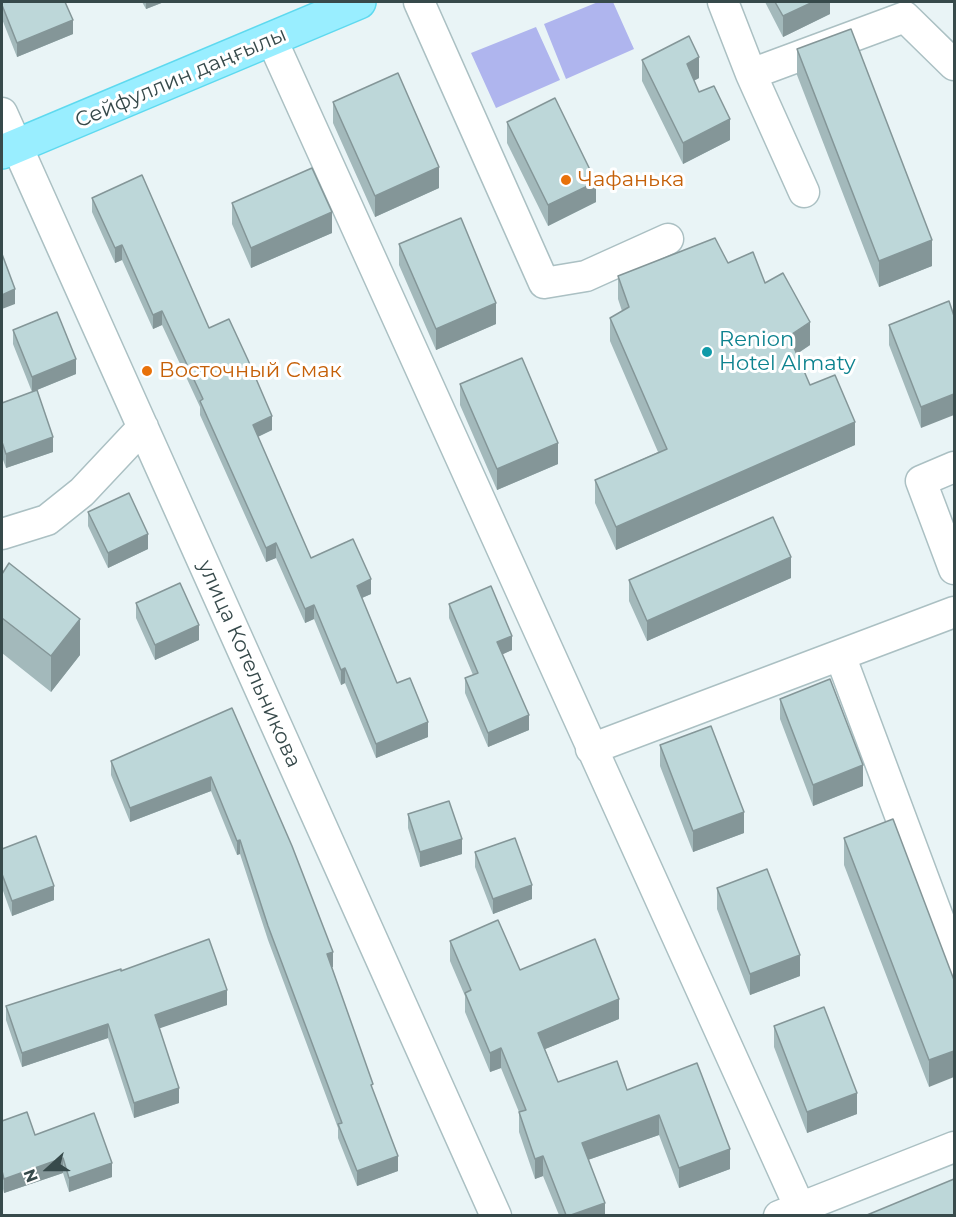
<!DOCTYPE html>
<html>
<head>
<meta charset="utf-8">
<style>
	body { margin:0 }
	#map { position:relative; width:956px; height:1217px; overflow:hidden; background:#e9f4f6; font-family:Montserrat,sans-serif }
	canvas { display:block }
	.frame { position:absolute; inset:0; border:3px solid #374a4b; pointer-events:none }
	.north { position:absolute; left:18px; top:1139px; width:60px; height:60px; -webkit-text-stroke:4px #fff; paint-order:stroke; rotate:249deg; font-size:16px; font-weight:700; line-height:24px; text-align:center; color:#374a4b }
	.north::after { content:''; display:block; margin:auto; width:21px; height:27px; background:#374a4b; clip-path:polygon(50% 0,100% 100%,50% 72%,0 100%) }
</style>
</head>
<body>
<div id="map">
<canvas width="956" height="1217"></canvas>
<div class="frame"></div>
<div class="north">N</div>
</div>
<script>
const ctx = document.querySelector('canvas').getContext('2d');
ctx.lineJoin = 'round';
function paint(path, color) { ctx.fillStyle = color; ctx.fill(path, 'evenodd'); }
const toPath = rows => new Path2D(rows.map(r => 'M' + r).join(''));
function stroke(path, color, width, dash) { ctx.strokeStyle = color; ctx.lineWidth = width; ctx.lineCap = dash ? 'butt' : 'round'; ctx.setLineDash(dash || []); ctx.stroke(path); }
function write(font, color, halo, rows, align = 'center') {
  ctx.font = font + ' Montserrat,sans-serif'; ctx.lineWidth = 6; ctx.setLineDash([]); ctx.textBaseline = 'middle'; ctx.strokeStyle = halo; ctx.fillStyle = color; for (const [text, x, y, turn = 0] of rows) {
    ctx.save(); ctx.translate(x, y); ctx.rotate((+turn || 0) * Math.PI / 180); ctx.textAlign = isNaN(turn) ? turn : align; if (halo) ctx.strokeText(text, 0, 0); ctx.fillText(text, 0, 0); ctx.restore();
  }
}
const green = toPath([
	[598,2,613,2,634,49,566,79,544,24],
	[536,27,560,80,496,108,471,53]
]);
const minor = toPath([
	[419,2,544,283,586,276,668,239],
	[723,2,751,74,905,17,954,65],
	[272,40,800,1208],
	[751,74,804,192],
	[2,113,496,1216],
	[954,467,921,481,954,569],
	[2,534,47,520,82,492,143,427],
	[840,655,954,960],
	[591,749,954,612],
	[779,1216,954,1147]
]);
const major = toPath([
	[2,152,359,2]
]);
const wall = toPath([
	[2,2,73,34,17,57,2,19],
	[142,2,164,2,146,9],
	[765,2,830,2,830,14,783,37],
	[797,49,932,266,879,287,797,75],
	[642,60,699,78,694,81,699,92,730,140,683,164,642,81],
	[333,102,439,188,375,217,333,123],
	[507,122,596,202,548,226,507,143],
	[92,198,209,328,272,430,258,437,311,558,371,594,362,598,397,683,428,737,376,758,345,683,341,685,314,619,305,623,276,558,266,562,200,415,200,407,162,325,153,329,122,260,115,263,92,212],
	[232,203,332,233,251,268,232,224],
	[399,244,496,324,436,350,399,265],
	[728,263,765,283,810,345,797,354,810,385,855,445,616,550,595,503,595,480,658,452,610,341,610,318,622,311,618,299,618,276],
	[949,301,921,428,889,345,889,325],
	[13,330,76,374,32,392,13,344],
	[460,384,558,464,497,490,460,405],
	[2,403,53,452,6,468,2,457],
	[88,512,148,549,108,568,88,526],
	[2,574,80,655,51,692,2,653],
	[791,578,647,641,629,601,629,580],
	[136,603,199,640,155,660,136,618],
	[449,604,512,650,502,654,529,730,488,747,465,693,465,678,473,675,449,618],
	[780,699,863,786,813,806,780,719],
	[232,708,333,967,332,967,373,1091,398,1171,357,1186,338,1138,338,1128,268,940,240,854,237,855,211,791,130,822,111,775,111,761],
	[660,745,744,833,693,852,660,766],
	[408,814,462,854,420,867,408,828],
	[844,838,954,980,929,1087,844,865],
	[2,849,54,900,12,916,2,888],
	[475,852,532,899,493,914,475,867],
	[717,888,800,976,750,995,717,909],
	[450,941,520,970,619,1019,545,1049,558,1082,627,1090,730,1169,679,1188,659,1135,588,1160,605,1215,559,1215,543,1176,535,1179,519,1132,519,1112,501,1068,490,1072,465,1012,465,996,450,961],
	[121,971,227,1005,159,1028,179,1103,134,1118,108,1038,22,1067,6,1020,6,1006],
	[774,1026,857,1114,807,1133,774,1047],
	[2,1121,35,1135,112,1177,69,1192,63,1173,4,1193,2,1185]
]);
const shadedWall = toPath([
	[146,2,164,2,146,9],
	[813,2,830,2,830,14,783,37,783,16],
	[73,20,73,34,17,57,17,43],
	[699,57,699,78,687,84,687,64],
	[730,119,730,140,683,164,683,143],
	[439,167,439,188,375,217,375,196],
	[596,182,596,202,548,226,548,205],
	[332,212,332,233,251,268,251,248],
	[932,240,932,266,879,287,879,261],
	[122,245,122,260,115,263,115,248],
	[15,289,15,304,2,309,2,295],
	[496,303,496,324,436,350,436,329],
	[162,311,162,325,153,329,153,315],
	[810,322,810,345,789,359,789,336],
	[76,359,76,374,32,392,32,377],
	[954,394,954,415,921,428,921,407],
	[272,416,272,430,253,439,253,425],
	[855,422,855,445,616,550,616,527],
	[53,437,53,452,6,468,6,454],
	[558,443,558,464,497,490,497,469],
	[148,534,148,549,108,568,108,553],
	[276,543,276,558,266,562,266,548],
	[791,557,791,578,647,641,647,621],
	[371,579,371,594,357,600,357,586],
	[314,605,314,619,305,623,305,609],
	[80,619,80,655,51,692,51,656],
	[199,625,199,640,155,660,155,645],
	[512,636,512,650,497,657,497,642],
	[345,668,345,683,341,685,341,670],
	[529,715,529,730,488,747,488,733],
	[428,722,428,737,376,758,376,744],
	[863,765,863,786,813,806,813,785],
	[211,777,211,791,130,822,130,808],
	[744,812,744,833,693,852,693,831],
	[462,839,462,854,420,867,420,852],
	[240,840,240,854,237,855,237,841],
	[532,885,532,899,493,914,493,899],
	[54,886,54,900,12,916,12,901],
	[333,952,333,967,327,969,327,954],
	[800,955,800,976,750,995,750,974],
	[227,990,227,1005,155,1030,155,1015],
	[619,999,619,1019,538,1052,538,1033],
	[108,1024,108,1038,22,1067,22,1053],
	[501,1048,501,1068,490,1072,490,1053],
	[954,1051,954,1077,929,1087,929,1060],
	[179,1088,179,1103,134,1118,134,1103],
	[857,1093,857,1114,807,1133,807,1112],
	[659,1115,659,1135,582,1162,582,1143],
	[730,1149,730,1169,679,1188,679,1168],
	[398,1156,398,1171,357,1186,357,1171],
	[543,1156,543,1176,535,1179,535,1159],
	[63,1158,63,1173,4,1193,4,1179],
	[112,1163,112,1177,69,1192,69,1178],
	[605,1203,605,1215,571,1215]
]);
const building = toPath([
	[2,2,65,2,73,20,17,43,2,5,2,2],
	[775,2,813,2,783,16,775,2],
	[851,29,932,240,879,261,797,49,851,29],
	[689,36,699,57,687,64,699,92,714,86,730,119,683,143,642,60,689,36],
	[398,73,439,167,375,196,333,102,398,73],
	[555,98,596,182,548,205,507,122,555,98],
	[312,168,332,212,251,248,232,203,312,168],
	[142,175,209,328,229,319,248,360,272,416,253,425,311,558,353,539,371,579,357,586,397,683,410,678,428,722,376,744,345,668,341,670,314,605,305,609,276,543,266,548,200,401,203,399,162,311,153,315,122,245,115,248,92,198,142,175],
	[461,218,496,303,436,329,399,244,461,218],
	[715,238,728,263,753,252,765,283,783,273,810,322,789,336,810,385,835,375,855,422,616,527,595,480,667,449,610,318,629,307,618,276,715,238],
	[2,254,15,289,2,295,2,254],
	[949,301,954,316,954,394,921,407,889,325,949,301],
	[57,312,76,359,32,377,13,330,57,312],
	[522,358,558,443,497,469,460,384,522,358],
	[37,390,53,437,6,454,2,442,2,403,37,390],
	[129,493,148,534,108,553,88,512,129,493],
	[773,517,791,557,647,621,629,580,773,517],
	[9,563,80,619,51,656,2,618,2,574,9,563],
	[180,583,199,625,155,645,136,603,180,583],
	[491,586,512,636,497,642,529,715,488,733,465,678,478,673,449,604,491,586],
	[830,679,863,765,813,785,780,699,830,679],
	[232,708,292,846,333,952,327,954,373,1084,371,1085,398,1156,357,1171,338,1124,342,1123,268,926,240,840,237,841,211,777,130,808,111,761,232,708],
	[711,726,744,812,693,831,660,745,711,726],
	[449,801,462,839,420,852,408,814,449,801],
	[893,819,954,980,954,1051,929,1060,844,838,893,819],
	[36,836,54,886,12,901,2,874,2,849,36,836],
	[515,838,532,885,493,899,475,852,515,838],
	[767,869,800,955,750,974,717,888,767,869],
	[498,920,520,970,595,939,619,999,538,1033,558,1082,617,1061,627,1090,697,1063,730,1149,679,1168,659,1115,582,1143,605,1203,571,1215,566,1215,543,1156,535,1159,519,1112,526,1110,501,1048,490,1053,465,993,471,990,450,941,498,920],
	[209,939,227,990,155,1015,179,1088,134,1103,108,1024,22,1053,6,1006,121,969,121,971,209,939],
	[824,1007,857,1093,807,1112,774,1026,824,1007],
	[27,1112,35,1135,94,1113,112,1163,69,1178,63,1158,4,1179,2,1171,2,1121,27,1112],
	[954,1179,954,1215,867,1215,954,1179]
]);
const markers = [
	[566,180,6,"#e8710a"],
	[707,352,6,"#0f9aa8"],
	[147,371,6,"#e8710a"]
];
const streetNames = [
	["Сейфуллин даңғылы",181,78,-23],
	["улица Котельникова",249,664,66]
];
const foodNames = [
	["Чафанька",578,180],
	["Восточный Смак",159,371]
];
const cultureNames = [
	["Renion",719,340],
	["Hotel Almaty",719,364]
];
paint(green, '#afb5ee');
stroke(minor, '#abc0c3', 33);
stroke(major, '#5ed9ef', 36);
stroke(minor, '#fff', 30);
stroke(major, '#9ef', 33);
paint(wall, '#a3b9bb');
paint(shadedWall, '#849698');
paint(building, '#bdd7d9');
stroke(building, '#849698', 1.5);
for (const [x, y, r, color] of markers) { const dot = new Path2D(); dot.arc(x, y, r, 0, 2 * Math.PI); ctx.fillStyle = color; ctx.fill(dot); stroke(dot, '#fff', 2); }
write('21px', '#374a4b', '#fff', streetNames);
write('21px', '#c56008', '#fff', foodNames, 'left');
write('21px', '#0d838f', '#fff', cultureNames, 'left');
</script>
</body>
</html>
